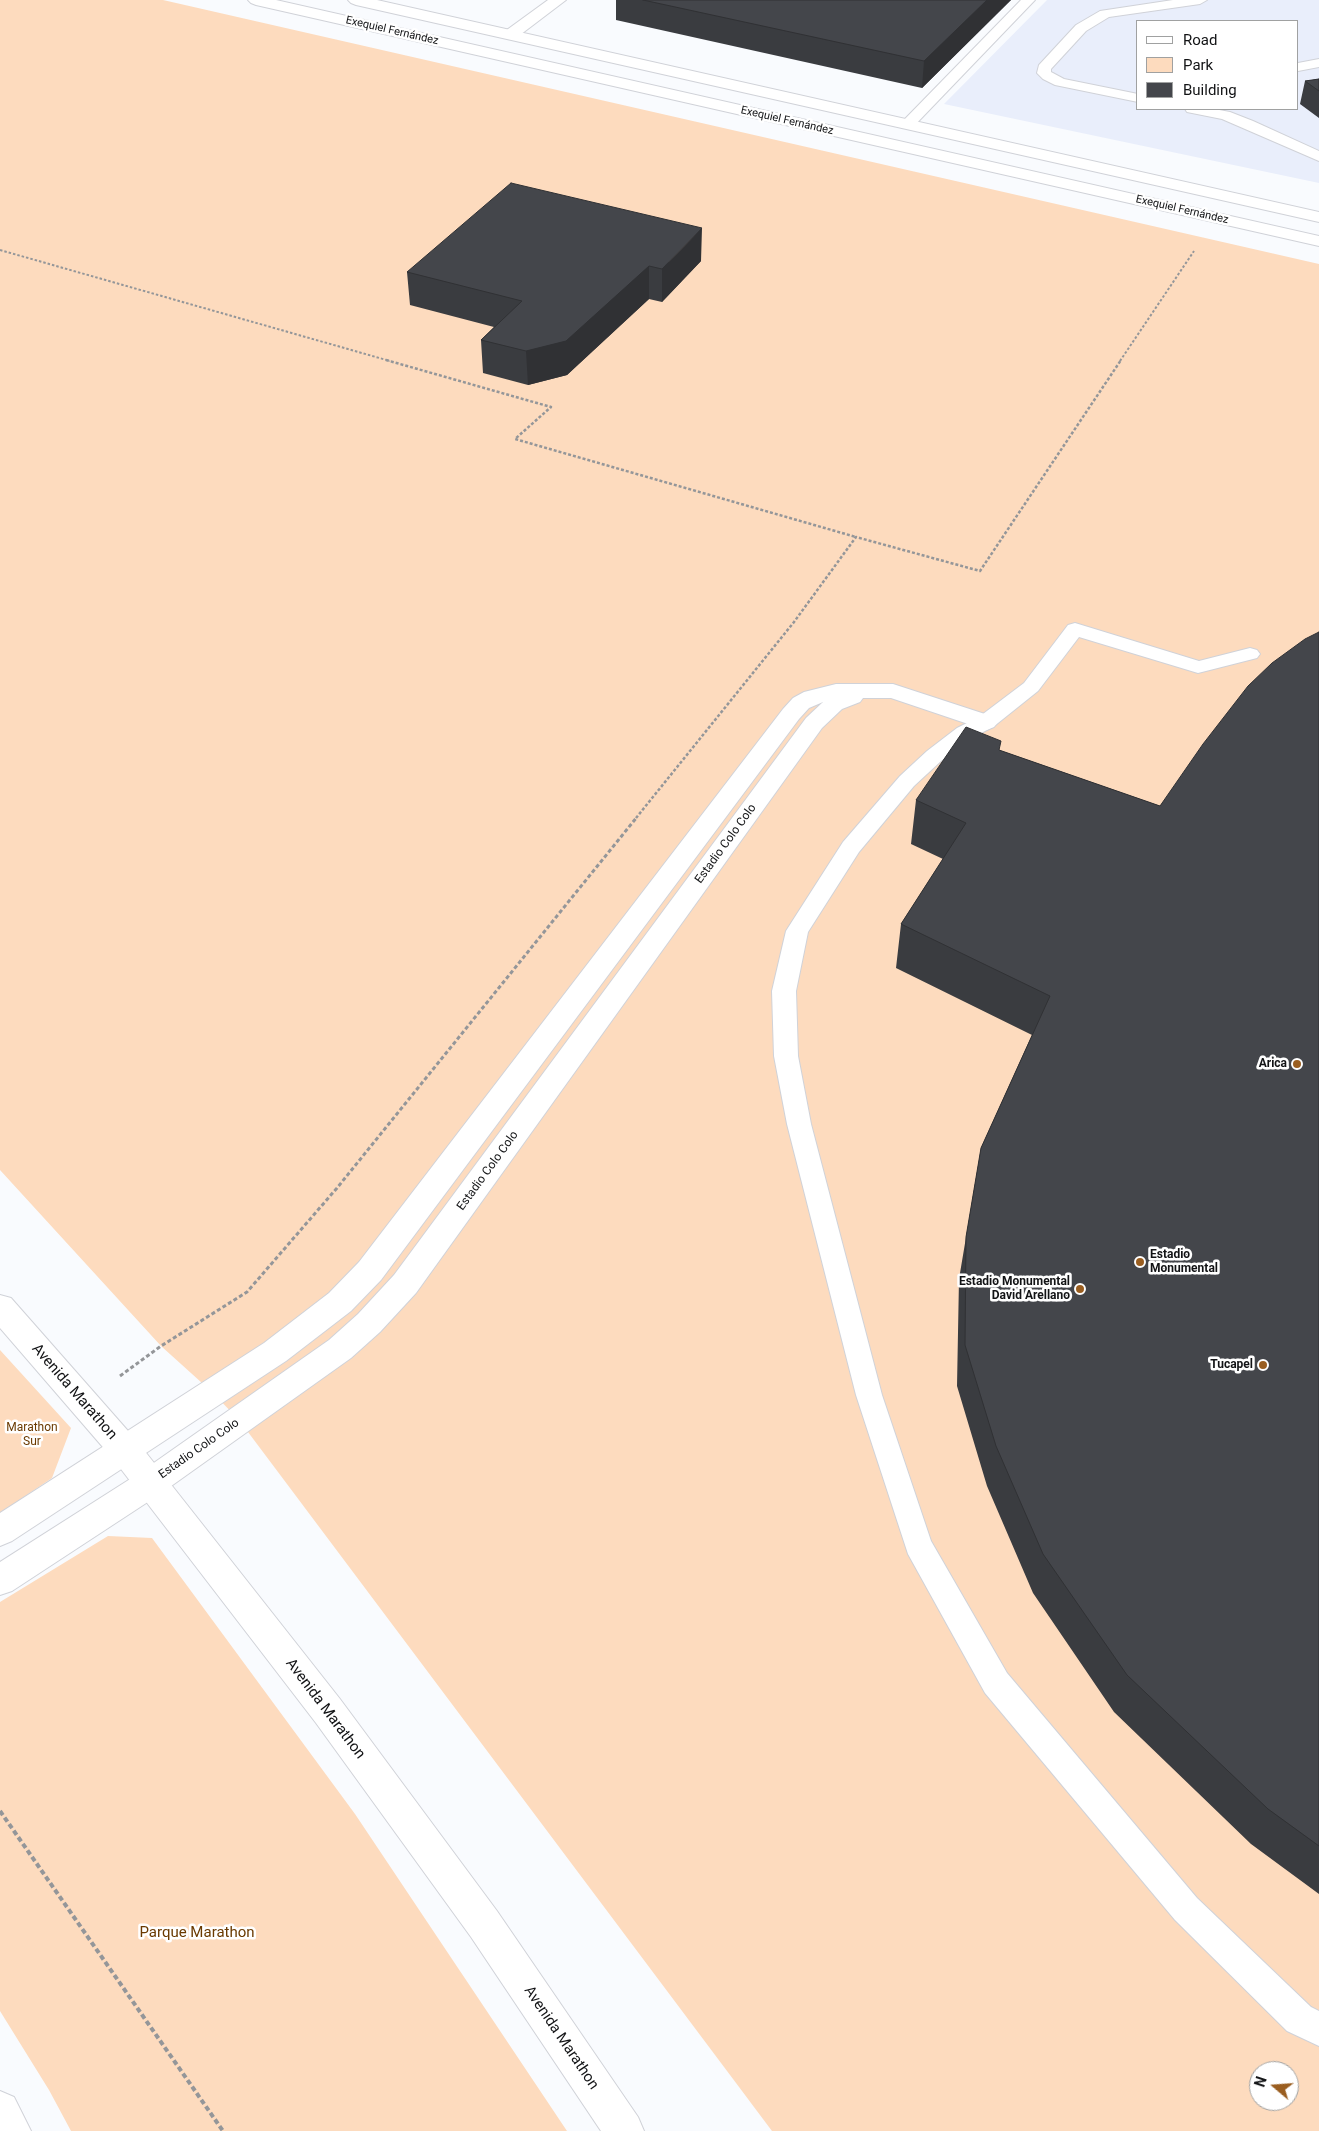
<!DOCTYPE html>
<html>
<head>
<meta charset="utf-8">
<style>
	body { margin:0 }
	#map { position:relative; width:1319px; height:2131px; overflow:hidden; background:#f9fbfe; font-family:Roboto,sans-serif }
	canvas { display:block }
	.legend { position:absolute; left:1136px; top:20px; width:162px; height:90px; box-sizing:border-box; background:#fff; border:1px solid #a0a1a1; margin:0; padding:6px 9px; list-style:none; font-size:15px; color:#121315 }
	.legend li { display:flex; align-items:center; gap:10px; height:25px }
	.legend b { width:25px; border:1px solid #a0a1a1 }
	.north { position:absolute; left:1249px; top:2061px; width:50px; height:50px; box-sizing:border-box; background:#fff; border:1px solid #a0a1a1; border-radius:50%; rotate:288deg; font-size:14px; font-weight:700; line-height:20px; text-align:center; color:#121315 }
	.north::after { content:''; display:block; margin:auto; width:18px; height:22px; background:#9a5e20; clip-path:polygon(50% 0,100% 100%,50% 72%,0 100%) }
</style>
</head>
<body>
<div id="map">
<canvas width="1319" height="2131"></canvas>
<ul class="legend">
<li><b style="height:6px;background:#fff"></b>Road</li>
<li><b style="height:14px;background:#fddbbe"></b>Park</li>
<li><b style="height:14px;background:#44464b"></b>Building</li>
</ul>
<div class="north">N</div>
</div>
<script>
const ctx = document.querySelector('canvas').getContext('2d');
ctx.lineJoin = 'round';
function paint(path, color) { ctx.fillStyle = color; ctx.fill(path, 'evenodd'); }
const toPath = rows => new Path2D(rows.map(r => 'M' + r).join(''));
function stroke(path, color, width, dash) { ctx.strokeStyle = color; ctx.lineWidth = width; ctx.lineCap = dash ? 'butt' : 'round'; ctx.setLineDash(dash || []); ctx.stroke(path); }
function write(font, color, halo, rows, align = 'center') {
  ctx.font = font + ' Roboto,sans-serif'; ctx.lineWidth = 5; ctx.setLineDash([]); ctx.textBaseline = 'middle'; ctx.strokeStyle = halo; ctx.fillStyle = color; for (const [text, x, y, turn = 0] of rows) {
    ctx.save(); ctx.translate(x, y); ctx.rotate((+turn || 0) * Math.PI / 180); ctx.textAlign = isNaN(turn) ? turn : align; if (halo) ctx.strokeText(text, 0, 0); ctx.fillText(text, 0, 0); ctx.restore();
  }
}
const built = toPath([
	[1047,0,1319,0,1319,183,944,104],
	[1138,21,1298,21,1298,109,1138,109]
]);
const green = toPath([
	[0,0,163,0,1319,264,1319,2131,772,2131,239,1420,212,1392,161,1346,0,1170],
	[1259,2071,1289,2071,1289,2101,1259,2101],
	[0,1350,71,1428,52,1478,0,1513],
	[108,1536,152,1538,355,1814,567,2131,71,2131,49,2090,0,2011,0,1602]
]);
const pathFar3 = toPath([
	[0,250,390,361],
	[1120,361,1194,251]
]);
const pathFar2 = toPath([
	[386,360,551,407,515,439,856,537],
	[636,818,794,622,856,537,980,571,1121,360]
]);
const pathFar1 = toPath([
	[120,1376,161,1346,247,1292,337,1188,637,817]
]);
const path = toPath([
	[0,1811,223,2131]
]);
const service = toPath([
	[1021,0,1035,0,912,128,902,128,900,125,902,122,1021,0],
	[1173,0,1207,0,1200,4,1109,17,1086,31,1051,69,1051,72,1064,79,1138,94,1138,102,1055,85,1043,79,1037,73,1039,65,1076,25,1100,11,1173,0],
	[1319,59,1319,67,1298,71,1298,63,1319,59],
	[1185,109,1214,109,1230,112,1253,121,1319,151,1319,161,1222,119,1187,112,1185,109],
	[1075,623,1199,661,1250,648,1257,650,1260,654,1257,658,1198,673,1079,637,1038,691,993,727,971,738,941,761,914,786,859,852,808,932,796,991,798,1056,811,1124,882,1395,931,1541,1007,1673,1197,1898,1311,2007,1319,2011,1319,2046,1287,2031,1175,1920,985,1693,908,1554,856,1395,787,1124,774,1056,772,991,786,931,843,842,900,776,927,751,957,728,979,717,1024,683,1068,625,1075,623]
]);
const minor = toPath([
	[836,684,893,684,994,717,998,722,994,727,986,730,891,698,863,698,860,702,842,709,822,728,416,1293,380,1332,351,1358,160,1494,12,1591,0,1595,0,1562,138,1474,329,1340,358,1314,394,1275,806,718,823,702,809,708,799,719,381,1280,351,1311,286,1361,12,1541,0,1546,0,1513,264,1343,329,1293,359,1262,783,709,793,698,804,692,836,684]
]);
const tertiary = toPath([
	[548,0,566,0,516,38,504,38,502,35,504,32,548,0]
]);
const secondary = toPath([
	[248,0,276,0,1319,236,1319,246,256,5,251,3,248,0],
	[348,0,377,0,1319,212,1319,222,356,5,351,3,348,0],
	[0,1295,11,1298,136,1440,340,1699,497,1911,638,2117,644,2131,601,2131,471,1937,316,1723,114,1460,0,1328,0,1295],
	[0,2091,14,2097,31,2131,0,2131,0,2091]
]);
const wall = toPath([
	[616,0,1011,0,922,88,616,20],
	[1319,79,1319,118,1300,104,1305,81],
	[701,261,662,302,649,299,567,375,528,385,483,373,481,340,494,327,410,305,407,272],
	[1319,632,1319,1894,1251,1844,1114,1712,1033,1593,987,1486,957,1386,959,1279,981,1148,1032,1035,896,968,901,924,943,859,911,844,916,800,999,750,1160,806]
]);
const shadedWall = toPath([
	[987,0,1011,0,922,88,924,61],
	[702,228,701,261,662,302,662,269],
	[649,266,649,299,567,375,528,385,526,351]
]);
const building = toPath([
	[643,0,987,0,924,61,643,0],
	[1319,79,1319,91,1305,81,1319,79],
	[511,183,702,228,662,269,649,266,566,341,526,351,481,340,522,301,407,272,511,183],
	[1319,632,1319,1846,1268,1809,1127,1675,1043,1554,996,1446,965,1345,966,1237,981,1148,1050,996,901,924,966,823,916,800,966,727,1001,741,999,750,1160,806,1203,744,1248,686,1272,663,1305,639,1319,632]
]);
const markers = [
	[1297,1064,5,"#9a5e20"],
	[1140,1262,5,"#9a5e20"],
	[1080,1289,5,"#9a5e20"],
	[1263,1365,5,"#9a5e20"]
];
const farStreetnames = [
	["Exequiel Fernández",392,31,13],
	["Exequiel Fernández",787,121,13],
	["Exequiel Fernández",1182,210,13]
];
const streetNames = [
	["Estadio Colo Colo",726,844,-54],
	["Estadio Colo Colo",488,1171,-54],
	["Estadio Colo Colo",199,1449,-35]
];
const poiNames = [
	["Arica",1287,1064],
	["Estadio",1150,1255,"left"],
	["Monumental",1150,1269,"left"],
	["Estadio Monumental",1070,1282],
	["David Arellano",1070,1296],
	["Tucapel",1253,1365]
];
const parkNames = [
	["Marathon",32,1428],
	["Sur",32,1442]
];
const nearStreetnames = [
	["Avenida Marathon",74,1392,49],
	["Avenida Marathon",325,1709,53],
	["Avenida Marathon",561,2038,56]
];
const nearParknames = [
	["Parque Marathon",197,1933]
];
paint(built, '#e9eefb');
paint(green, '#fddbbe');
stroke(service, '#d0d2d8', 2);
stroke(minor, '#d0d2d8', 2);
stroke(tertiary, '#d0d2d8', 2);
stroke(secondary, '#d0d2d8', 2);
stroke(pathFar3, '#949699', 2, [2.5, 2]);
stroke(pathFar2, '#949699', 2.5, [3, 2]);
stroke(pathFar1, '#949699', 3, [4, 2.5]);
stroke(path, '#949699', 4, [5, 3]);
paint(service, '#fff');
paint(minor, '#fff');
paint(tertiary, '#fff');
paint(secondary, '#fff');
paint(wall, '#3a3c40');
paint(shadedWall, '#303134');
paint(building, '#44464b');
stroke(building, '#303134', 1);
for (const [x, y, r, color] of markers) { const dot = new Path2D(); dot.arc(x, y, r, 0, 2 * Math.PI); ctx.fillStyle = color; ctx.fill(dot); stroke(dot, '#fff', 2); }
write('11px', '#121315', '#fff', farStreetnames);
write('12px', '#121315', '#fff', streetNames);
write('bold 12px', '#121315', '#fff', poiNames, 'right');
write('12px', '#6a3a01', '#fff', parkNames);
write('15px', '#121315', '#fff', nearStreetnames);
write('15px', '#6a3a01', '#fff', nearParknames);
</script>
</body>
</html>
